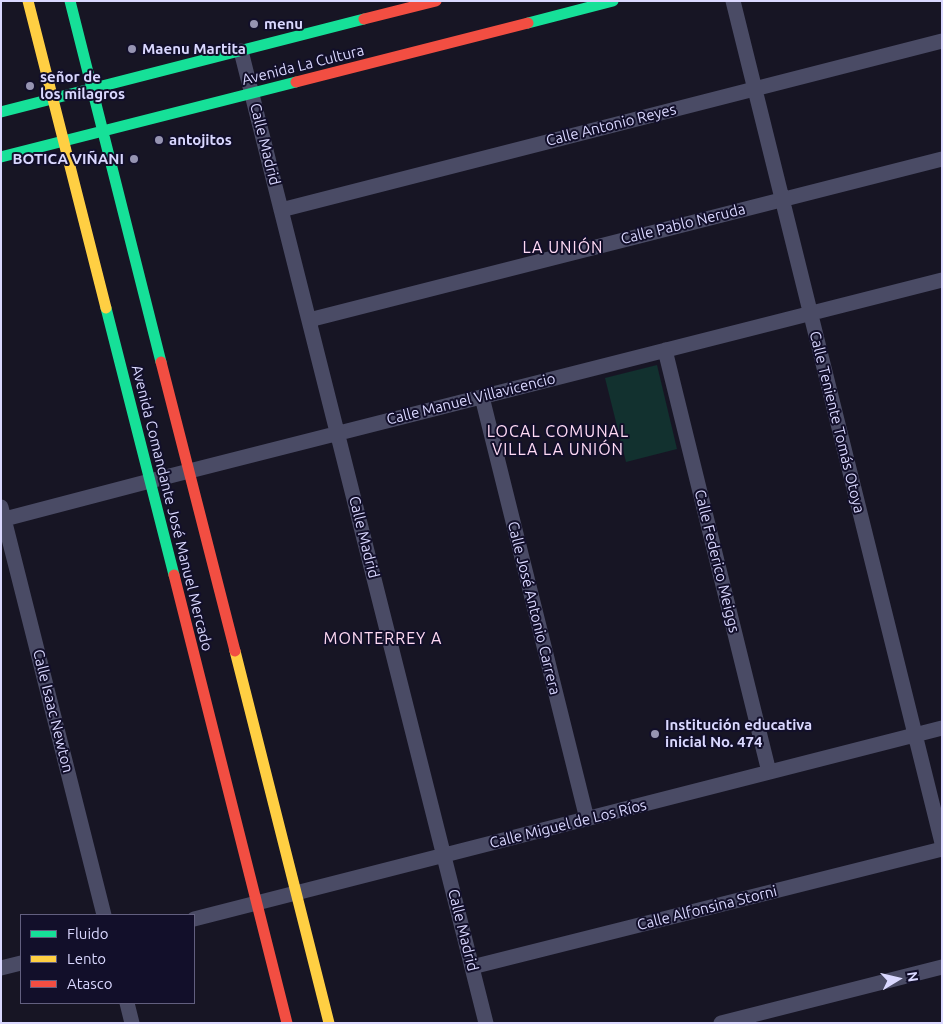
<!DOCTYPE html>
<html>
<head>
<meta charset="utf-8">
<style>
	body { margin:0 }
	#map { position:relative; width:943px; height:1024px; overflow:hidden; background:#171524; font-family:Ubuntu,sans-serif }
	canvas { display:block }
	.frame { position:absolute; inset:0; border:2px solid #dad8ff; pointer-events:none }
	.legend { position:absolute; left:20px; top:914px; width:175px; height:90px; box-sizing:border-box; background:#120f2a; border:1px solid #625f7f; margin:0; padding:6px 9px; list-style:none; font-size:15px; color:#dad8ff }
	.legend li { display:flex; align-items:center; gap:10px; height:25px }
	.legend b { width:25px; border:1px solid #625f7f }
	.north { position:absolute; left:873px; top:954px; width:50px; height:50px; -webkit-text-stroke:4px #120f2a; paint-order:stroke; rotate:81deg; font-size:14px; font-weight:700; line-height:20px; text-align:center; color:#dad8ff }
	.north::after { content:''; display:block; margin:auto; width:18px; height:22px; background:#dad8ff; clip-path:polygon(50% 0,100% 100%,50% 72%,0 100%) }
</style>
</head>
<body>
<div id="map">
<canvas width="943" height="1024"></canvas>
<div class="frame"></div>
<ul class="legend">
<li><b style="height:6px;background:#16e098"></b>Fluido</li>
<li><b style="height:6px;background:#ffcf43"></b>Lento</li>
<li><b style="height:6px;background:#f24e42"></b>Atasco</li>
</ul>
<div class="north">N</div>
</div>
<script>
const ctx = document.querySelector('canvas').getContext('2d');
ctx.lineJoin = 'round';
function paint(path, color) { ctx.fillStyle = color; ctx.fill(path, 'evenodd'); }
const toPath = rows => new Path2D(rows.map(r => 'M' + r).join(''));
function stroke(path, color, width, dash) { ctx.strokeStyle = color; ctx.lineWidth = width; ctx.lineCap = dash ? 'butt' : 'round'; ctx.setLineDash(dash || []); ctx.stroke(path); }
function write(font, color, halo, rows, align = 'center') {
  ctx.font = font + ' Ubuntu,sans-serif'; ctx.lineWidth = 4; ctx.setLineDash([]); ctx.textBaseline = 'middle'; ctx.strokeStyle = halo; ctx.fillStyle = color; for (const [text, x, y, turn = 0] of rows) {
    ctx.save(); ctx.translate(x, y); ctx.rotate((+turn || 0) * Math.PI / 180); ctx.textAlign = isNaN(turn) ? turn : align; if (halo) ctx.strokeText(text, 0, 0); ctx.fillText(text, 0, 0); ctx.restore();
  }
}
const green = toPath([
	[657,365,677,449,626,462,605,378]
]);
const street = toPath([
	[733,1,942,843],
	[241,51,486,1023],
	[281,210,942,41],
	[309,320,942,159],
	[665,350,769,772],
	[482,397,587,819],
	[1,507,104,915],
	[1,520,150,481,942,280],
	[194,919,942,728],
	[472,967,942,849],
	[1,968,21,963],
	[127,1003,132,1023],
	[721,1023,942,967]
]);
const fast = toPath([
	[70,1,161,362],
	[528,23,613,1],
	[1,112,364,19],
	[1,157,296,82],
	[106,308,174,575]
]);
const slow = toPath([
	[28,1,106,308],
	[235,651,329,1023]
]);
const jam = toPath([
	[364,19,436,1],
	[296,82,528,23],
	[161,362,235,651],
	[174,575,287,1023]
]);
const markers = [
	[254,24,5,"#9694b2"],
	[132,49,5,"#9694b2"],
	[30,86,5,"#9694b2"],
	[159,140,5,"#9694b2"],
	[134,159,5,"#9694b2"],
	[655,734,5,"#9694b2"]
];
const poiNames = [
	["menu",264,24],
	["Maenu Martita",142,49],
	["señor de",40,77],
	["los milagros",40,94],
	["antojitos",169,140],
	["BOTICA VIÑANI",124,159,"right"],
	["Institución educativa",665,725],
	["inicial No. 474",665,742]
];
const streetNames = [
	["Avenida La Cultura",303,65,-14],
	["Calle Antonio Reyes",611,125,-14],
	["Calle Madrid",265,144,76],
	["Calle Pablo Neruda",683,224,-14],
	["Calle Manuel Villavicencio",471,399,-14],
	["Calle Teniente Tomás Otoya",837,422,76],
	["Avenida Comandante José Manuel Mercado",172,508,76],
	["Calle Madrid",364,537,76],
	["Calle Federico Meiggs",717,561,76],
	["Calle José Antonio Carrera",534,608,76],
	["Calle Isaac Newton",53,711,76],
	["Calle Miguel de Los Ríos",568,824,-14],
	["Calle Alfonsina Storni",707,908,-14],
	["Calle Madrid",463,930,76]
];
const neighbourhoodNames = [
	["LA UNIÓN",563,248],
	["LOCAL COMUNAL",558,432],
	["VILLA LA UNIÓN",558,450],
	["MONTERREY A",383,639]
];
paint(green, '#12312f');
stroke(street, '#4a4b65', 15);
stroke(fast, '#16e098', 11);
stroke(slow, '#ffcf43', 11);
stroke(jam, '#f24e42', 11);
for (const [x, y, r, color] of markers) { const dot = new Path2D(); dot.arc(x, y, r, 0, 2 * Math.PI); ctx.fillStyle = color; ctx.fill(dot); stroke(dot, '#120f2a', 2); }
write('bold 15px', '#dad8ff', '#120f2a', poiNames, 'left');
write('15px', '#dad8ff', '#120f2a', streetNames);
ctx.letterSpacing = '1px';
write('16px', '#ffdaf4', '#120f2a', neighbourhoodNames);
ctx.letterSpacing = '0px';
</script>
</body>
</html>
